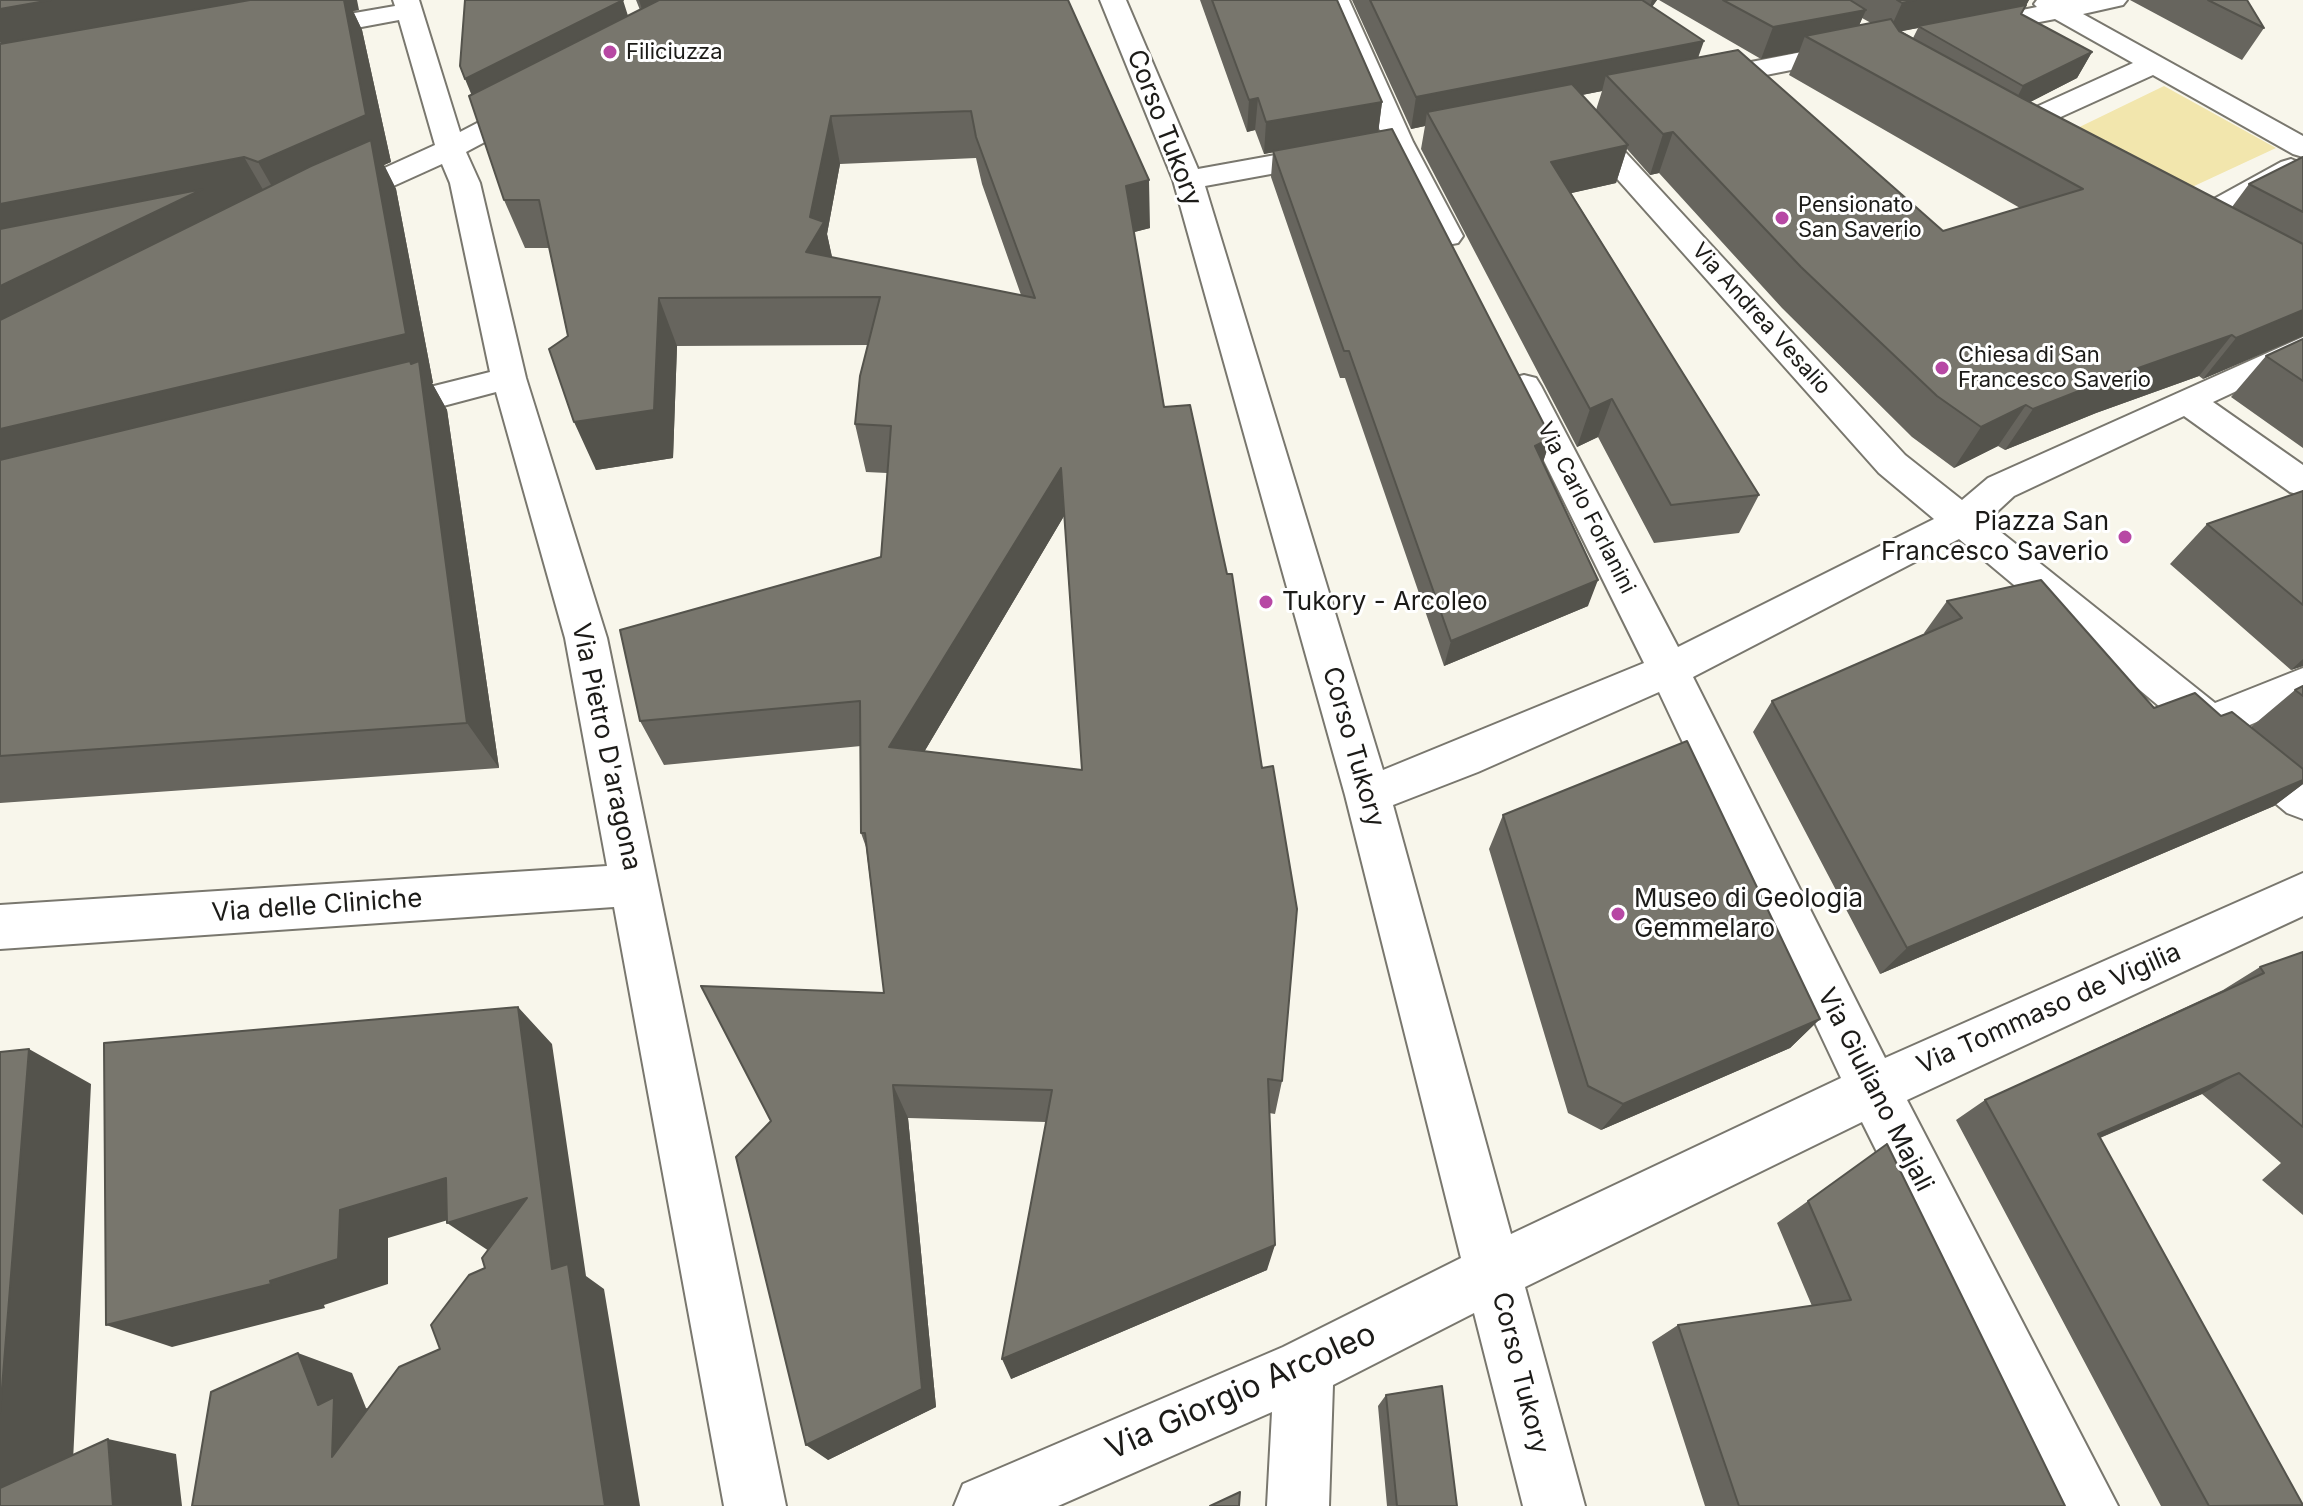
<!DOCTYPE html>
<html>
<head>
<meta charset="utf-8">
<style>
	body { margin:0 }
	canvas { display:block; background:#f8f6eb }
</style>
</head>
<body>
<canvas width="2303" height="1506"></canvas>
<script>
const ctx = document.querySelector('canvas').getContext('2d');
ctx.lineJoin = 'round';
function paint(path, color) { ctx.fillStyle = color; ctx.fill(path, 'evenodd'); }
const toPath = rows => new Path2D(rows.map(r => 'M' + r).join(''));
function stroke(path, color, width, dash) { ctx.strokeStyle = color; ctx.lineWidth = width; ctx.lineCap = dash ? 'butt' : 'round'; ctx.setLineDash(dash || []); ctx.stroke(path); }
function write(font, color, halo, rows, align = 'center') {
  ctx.font = font + ' Inter,sans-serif'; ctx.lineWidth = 6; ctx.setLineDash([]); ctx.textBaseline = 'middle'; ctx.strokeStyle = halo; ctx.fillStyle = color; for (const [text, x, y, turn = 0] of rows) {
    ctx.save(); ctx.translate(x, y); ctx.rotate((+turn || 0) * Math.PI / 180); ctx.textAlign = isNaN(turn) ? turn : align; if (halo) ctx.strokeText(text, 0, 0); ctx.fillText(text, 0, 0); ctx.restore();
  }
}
const green = toPath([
	[2164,86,2276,148,2177,194,2063,135]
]);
const minor = toPath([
	[393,0,419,0,460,132,523,99,533,97,543,99,547,105,543,111,466,152,480,183,526,378,607,638,786,1506,724,1506,614,907,0,949,0,905,607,866,565,638,496,392,379,423,366,419,361,411,366,403,490,372,450,183,442,164,347,207,336,210,325,207,321,201,325,195,435,145,399,20,297,39,288,36,284,31,288,26,297,23,395,6,393,0],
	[1100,0,1126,0,1198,169,1331,145,1341,148,1345,154,1341,160,1331,163,1205,186,1383,770,1644,663,1507,386,1512,378,1524,375,1536,378,1541,386,1678,647,1934,519,1879,473,1571,127,1567,121,1571,115,1581,113,1591,115,1905,455,1962,500,1988,478,2303,337,2303,360,2213,402,2303,465,2303,496,2290,492,2184,416,2014,496,1987,521,2215,703,2303,668,2303,702,2245,727,2303,774,2303,819,2287,813,1959,539,1693,677,1885,1058,2303,873,2303,916,1907,1100,2118,1506,2054,1506,1862,1122,1525,1287,1585,1506,1523,1506,1474,1313,1333,1385,1329,1506,1267,1506,1272,1412,1058,1506,954,1506,963,1484,1283,1347,1461,1258,1345,795,1173,180,1100,0],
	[1659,692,1841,1078,1511,1234,1393,805,1478,772,1659,692],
	[1323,0,1349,0,1413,142,1463,236,1458,243,1447,245,1436,243,1431,236,1385,142,1323,0],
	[2037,0,2127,0,2123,5,2083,14,2303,136,2303,157,2293,154,2153,75,2021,135,2011,137,2001,135,1997,129,2001,123,2133,63,2055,19,1967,36,1958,33,1954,28,1958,23,2037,7,2034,4,2037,0],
	[1853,42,1862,44,1866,50,1862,56,1700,88,1690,86,1686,80,1690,74,1700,72,1853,42],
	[2291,159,2303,164,2301,174,2203,231,2192,233,2181,231,2177,224,2181,217,2281,162,2291,159]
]);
const wall = toPath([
	[0,0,359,10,353,11,362,30,391,162,384,165,396,189,433,383,432,383,447,410,499,768,0,803,0,44,1,44,0,42],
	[636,0,1068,0,1150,228,1134,232,1282,1081,1275,1114,1269,1113,1267,1270,1011,1379,1046,1122,908,1118,936,1407,828,1460,771,1121,884,993,866,847,861,833,861,746,664,765,640,721,881,557,887,473,866,472,855,424,868,345,677,346,673,458,596,470,549,248,525,248,504,200,628,16,640,10],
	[976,158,982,184,1021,295,832,258,827,234,840,164],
	[1064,516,1082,770,924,752],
	[1200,0,1337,0,1382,102,1378,132,1551,438,1543,462,1588,606,1444,666,1345,378,1340,378,1271,177,1273,152,1264,154,1255,130,1247,132],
	[1352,0,1657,0,1652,7,1699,57,1943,231,2020,208,1789,75,1799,52,1761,59,1659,0,2029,0,2021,14,2092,52,2077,78,2030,102,2232,207,2249,184,2303,157,2303,336,2203,379,2199,376,2096,413,2005,450,1998,446,1954,468,1912,437,1782,308,1659,173,1650,175,1627,149,1616,183,1571,193,1759,495,1739,533,1654,543,1598,437,1577,447,1421,149,1425,126,1411,129],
	[1862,18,1871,23,1859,26],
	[1918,28,1913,38,1901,31],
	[1602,91,1596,110,1582,95],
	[2130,0,2247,0,2264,28,2242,60],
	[2303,339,2303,448,2231,397,2266,356],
	[2303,491,2303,666,2291,670,2170,564,2207,524],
	[1947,601,2154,708,2221,716,2251,727,2295,690,2303,686,2303,784,2274,806,1880,974,1753,732,1772,701,1925,634,1924,633],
	[1503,815,1820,1019,1790,1048,1601,1130,1568,1113,1489,849],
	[2303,952,2303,1215,2262,1180,2281,1163,2202,1094,2100,1138,2303,1506,2161,1506,1956,1120,1985,1100,2223,990,2260,967],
	[1808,1201,2065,1506,1705,1506,1652,1342,1678,1325,1812,1306,1777,1223],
	[1386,1395,1457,1506,1387,1506,1378,1406]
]);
const shadedWall = toPath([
	[51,0,357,0,359,10,353,11,362,30,391,162,384,165,396,189,433,383,432,383,447,410,499,768,467,723,0,489,0,429,286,211,258,162,21,71,0,42,0,9],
	[623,0,635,38,481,118,465,79],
	[639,0,708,0,649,31],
	[1652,0,1657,0,1648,12],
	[1916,0,2029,0,2008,40,1918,26,1918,28,1888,34,1902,3],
	[1866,10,1852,41,1805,36,1799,52,1761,59,1773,27],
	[1704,41,1693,72,1606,75,1602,91,1434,124,1427,112,1425,126,1411,129,1416,97],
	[2092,52,2077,78,2009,113,2023,86],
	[1258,98,1255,130,1247,132,1249,100],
	[1382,102,1378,134,1264,154,1266,122],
	[831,116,840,164,827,234,835,270,806,252,810,217],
	[1673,132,1659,173,1650,175,1663,134],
	[1628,145,1616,183,1541,200,1551,162],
	[244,157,272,205,0,356,0,204],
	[1149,180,1150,228,1127,234,1126,186],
	[659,298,677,346,673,458,596,470,574,422],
	[2303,310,2303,336,2203,379,2236,338],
	[2232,335,2199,376,2096,413,2005,450,2033,409,2127,372],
	[1612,399,1598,437,1577,447,1590,409],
	[2026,405,1998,446,1954,468,1981,427],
	[1551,438,1542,465,1535,446],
	[1061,468,1064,516,901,791,889,747],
	[1598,580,1588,606,1444,666,1451,641],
	[2303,659,2303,666,2291,670],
	[2303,780,2303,784,2274,806,1880,974,1907,948],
	[518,1007,552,1044,586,1276,604,1289,640,1506,605,1506,489,1251,447,1223],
	[1820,1019,1790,1048,1601,1130,1623,1104],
	[29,1049,91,1084,71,1503,0,1492,0,1413],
	[2239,1073,2202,1094,2064,1153,2098,1134],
	[893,1085,908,1118,936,1407,828,1460,806,1445],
	[446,1178,488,1208,388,1238,388,1284,324,1305,325,1308,172,1347,106,1325,270,1281,340,1210],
	[1275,1245,1267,1270,1011,1379,1002,1359],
	[298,1353,352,1373,366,1408,387,1415,332,1457,318,1405],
	[108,1439,176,1454,182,1506,113,1506]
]);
const building = toPath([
	[0,0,51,0,0,9,0,0],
	[250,0,344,0,366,115,258,162,244,157,0,204,0,44,250,0],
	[465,0,623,0,465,79,460,66,465,0],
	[659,0,1068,0,1149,180,1126,186,1164,407,1190,405,1227,574,1232,574,1262,768,1273,766,1297,909,1282,1081,1268,1079,1275,1245,1002,1359,1052,1090,893,1085,922,1389,806,1445,736,1157,771,1121,701,986,884,993,865,833,861,833,860,701,640,721,620,630,881,557,891,426,855,424,860,376,880,297,659,298,654,410,574,422,549,349,568,336,539,200,504,200,469,96,659,0],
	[971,111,976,137,1035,298,806,252,824,222,810,217,831,116,971,111],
	[1061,468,1082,770,889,747,1061,468],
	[1212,0,1337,0,1382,102,1266,122,1258,98,1249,100,1212,0],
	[1370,0,1642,0,1704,41,1416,97,1370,0],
	[1723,0,1850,0,1866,10,1773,27,1723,0],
	[1897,0,1916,0,1902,3,1897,0],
	[2208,0,2247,0,2264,28,2208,0],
	[2026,5,2021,14,2092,52,2023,86,1918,26,2026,5],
	[1891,19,1899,31,2022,98,2303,244,2303,310,2236,338,2232,335,2127,372,2033,409,2026,405,1981,427,1937,396,1801,267,1673,132,1663,134,1606,75,1738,50,1943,231,2083,189,1805,36,1891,19],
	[1572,84,1628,145,1551,162,1759,495,1671,505,1612,399,1590,409,1427,112,1572,84],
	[1392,129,1551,438,1535,446,1598,580,1451,641,1349,351,1344,351,1273,151,1392,129],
	[371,140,406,334,0,429,0,320,311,166,371,140],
	[2303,157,2303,212,2249,184,2303,157],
	[203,189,0,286,0,229,203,189],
	[2303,339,2303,381,2266,356,2303,339],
	[410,361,411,364,419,361,467,723,0,756,0,460,410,361],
	[2303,491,2303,605,2207,524,2303,491],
	[2041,580,2154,708,2195,693,2221,716,2232,712,2303,769,2303,780,1907,948,1772,701,1962,618,1947,601,2041,580],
	[2303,686,2303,696,2295,690,2303,686],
	[1687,741,1820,1019,1623,1104,1588,1086,1503,815,1687,741],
	[2303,952,2303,1127,2239,1073,2098,1134,2303,1505,2209,1506,1985,1100,2264,973,2260,967,2303,952],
	[518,1007,552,1269,568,1264,605,1506,192,1506,211,1392,298,1353,318,1405,334,1397,332,1457,399,1367,440,1349,431,1325,469,1275,485,1268,482,1258,527,1198,447,1223,446,1178,340,1210,338,1259,270,1281,271,1284,106,1325,104,1043,518,1007],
	[29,1049,0,1413,0,1052,29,1049],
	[1887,1144,2065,1506,1739,1506,1678,1325,1851,1300,1808,1201,1887,1144],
	[1442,1386,1457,1506,1397,1506,1386,1395,1442,1386],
	[108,1439,113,1506,0,1506,0,1488,108,1439],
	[1240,1492,1239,1506,1210,1506,1240,1492]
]);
const markers = [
	[610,52,8,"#b748a4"],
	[1782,218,8,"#b748a4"],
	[1942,368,8,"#b748a4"],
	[2125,537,8,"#b748a4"],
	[1266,602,8,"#b748a4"],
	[1618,914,8,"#b748a4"]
];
const farPoinames = [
	["Filiciuzza",626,52],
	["Pensionato",1798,205],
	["San Saverio",1798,230],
	["Chiesa di San",1958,355],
	["Francesco Saverio",1958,380]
];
const farStreetnames = [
	["Via Andrea Vesalio",1761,319,48],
	["Via Carlo Forlanini",1586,508,63]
];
const streetNames = [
	["Corso Tukory",1164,128,69],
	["Via Pietro D'aragona",606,747,78],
	["Corso Tukory",1353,747,74],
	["Via delle Cliniche",317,906,-4],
	["Via Tommaso de Vigilia",2049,1009,-24],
	["Via Giuliano Majali",1875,1090,63],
	["Corso Tukory",1520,1373,76]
];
const poiNames = [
	["Piazza San",2109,522,"right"],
	["Francesco Saverio",2109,552,"right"],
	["Tukory - Arcoleo",1282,602],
	["Museo di Geologia",1634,899],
	["Gemmelaro",1634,929]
];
const nearStreetnames = [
	["Via Giorgio Arcoleo",1241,1392,-24]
];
paint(green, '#f2e6ad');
stroke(minor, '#79776e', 4);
paint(minor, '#fff');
paint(wall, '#67655e');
paint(shadedWall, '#54534c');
paint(building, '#78766d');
stroke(building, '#54534c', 2);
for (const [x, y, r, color] of markers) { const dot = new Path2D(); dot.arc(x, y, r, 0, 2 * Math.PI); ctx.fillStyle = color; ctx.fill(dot); stroke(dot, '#fff', 3); }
write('22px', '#1c1b18', '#fff', farPoinames, 'left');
write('22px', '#1c1b18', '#fff', farStreetnames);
write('26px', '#1c1b18', '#fff', streetNames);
write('26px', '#1c1b18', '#fff', poiNames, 'left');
write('32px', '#1c1b18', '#fff', nearStreetnames);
</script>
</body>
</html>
